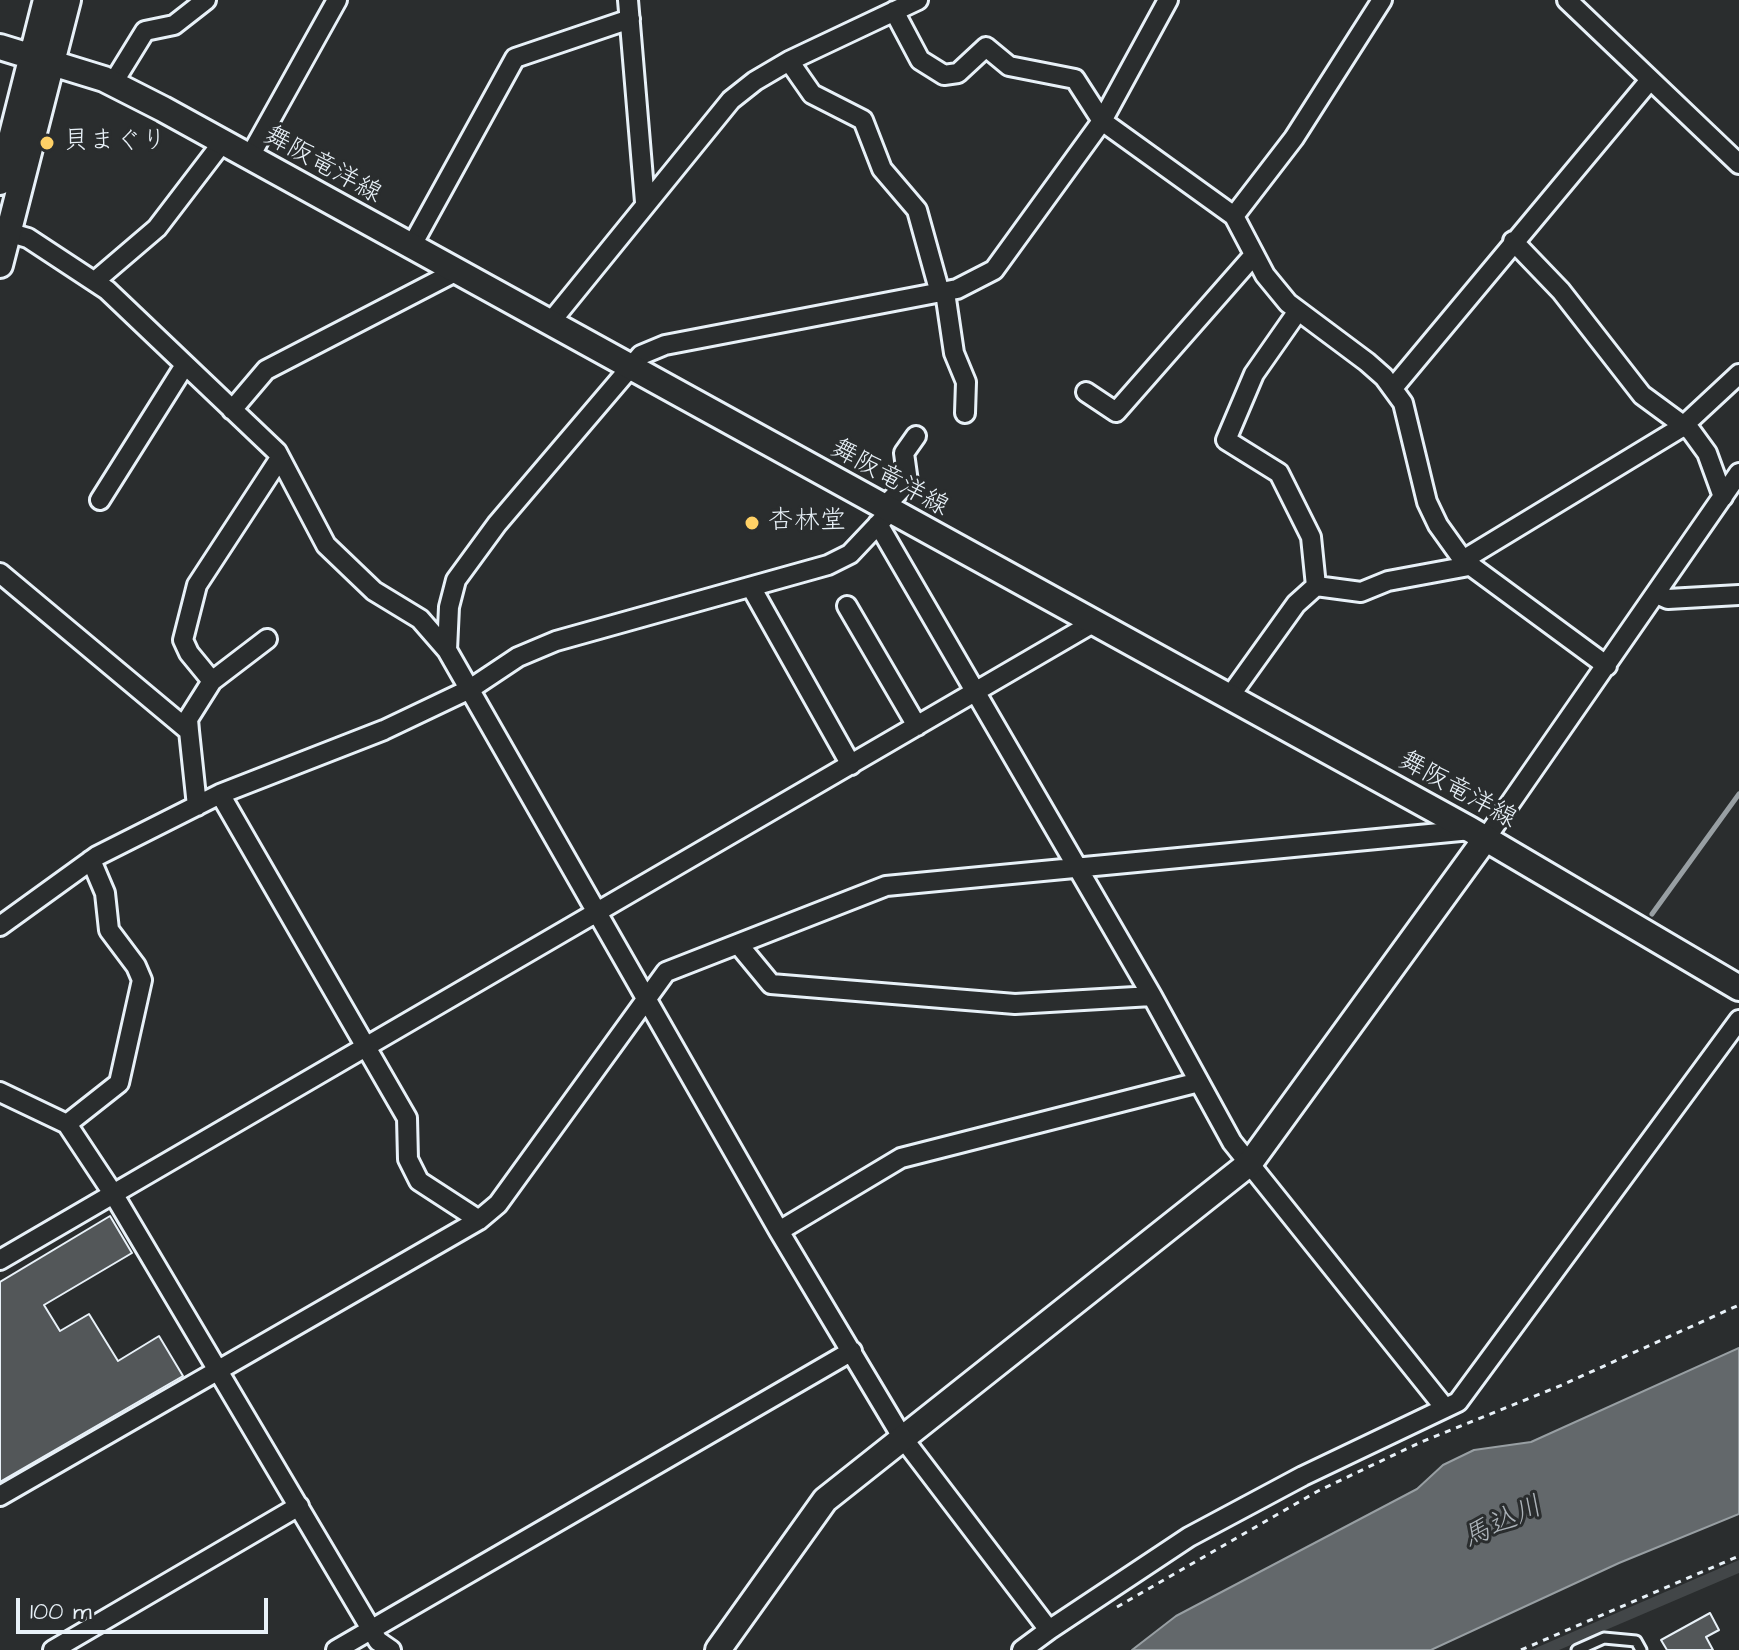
<!DOCTYPE html>
<html>
<head>
<meta charset="utf-8">
<style>
	body { margin:0 }
	#map { position:relative; width:1739px; height:1650px; overflow:hidden; background:#2a2d2e; font-family:"Architects Daughter",sans-serif }
	canvas { display:block }
	.scale { position:absolute; left:16px; top:1598px; width:252px; height:36px; box-sizing:border-box; border:4px solid #e8f1f8; border-top:0; padding-left:10px; font-size:24px; line-height:28px; white-space:nowrap; color:#e8f1f8; -webkit-text-stroke:6px #2a2d2e; paint-order:stroke }
</style>
</head>
<body>
<div id="map">
<canvas width="1739" height="1650"></canvas>
<div class="scale">100 m</div>
</div>
<script>
const ctx = document.querySelector('canvas').getContext('2d');
ctx.lineJoin = 'round';
function paint(path, color) { ctx.fillStyle = color; ctx.fill(path, 'evenodd'); }
const toPath = rows => new Path2D(rows.map(r => 'M' + r).join(''));
function stroke(path, color, width, dash) { ctx.strokeStyle = color; ctx.lineWidth = width; ctx.lineCap = dash ? 'butt' : 'round'; ctx.setLineDash(dash || []); ctx.stroke(path); }
function write(font, color, halo, rows, align = 'center') {
  ctx.font = font + ' "Architects Daughter","Klee One",sans-serif'; ctx.lineWidth = 6; ctx.setLineDash([]); ctx.textBaseline = 'middle'; ctx.strokeStyle = halo; ctx.fillStyle = color; for (const [text, x, y, turn = 0] of rows) {
    ctx.save(); ctx.translate(x, y); ctx.rotate((+turn || 0) * Math.PI / 180); ctx.textAlign = isNaN(turn) ? turn : align; if (halo) ctx.strokeText(text, 0, 0); ctx.fillText(text, 0, 0); ctx.restore();
  }
}
const green = toPath([
	[1739,1560,1739,1573,1559,1650,1531,1650]
]);
const water = toPath([
	[1739,1348,1739,1514,1619,1563,1431,1650,1132,1650,1176,1616,1417,1489,1443,1465,1474,1450,1531,1442,1739,1348]
]);
const stream = toPath([
	[1652,914,1739,794]
]);
const building = toPath([
	[110,1216,132,1253,44,1305,60,1331,89,1314,118,1361,159,1336,183,1376,0,1482,0,1282,110,1216],
	[1710,1613,1719,1630,1706,1637,1713,1650,1667,1650,1661,1640,1710,1613]
]);
const path = toPath([
	[1117,1607,1318,1491,1421,1442,1562,1385,1739,1305],
	[1521,1650,1739,1556]
]);
const lane = toPath([
	[1577,1650,1604,1638,1636,1641,1641,1650]
]);
const street = toPath([
	[628,0,645,202],
	[1567,0,1739,164],
	[894,11,920,60,944,75,958,73,986,47,1009,66,1075,79,1102,121,1234,216,1265,275,1288,303,1367,362,1384,377,1403,403,1427,502,1438,525,1463,560,1607,666],
	[789,61,812,94,863,120,882,169,917,210,940,293],
	[113,83,145,31,174,25,206,0],
	[249,158,337,0],
	[1234,216,1294,138,1382,0],
	[0,230,28,238,107,290,277,452,326,545,374,591,420,619,447,650,779,1231,902,1437,1049,1630,1022,1650],
	[1513,241,1561,291,1642,395,1691,431,1707,453,1723,497],
	[411,247,515,58,630,19],
	[95,281,157,228,222,143],
	[945,292,954,353,966,382,965,413],
	[1298,311,1254,374,1226,440,1279,473,1311,537,1316,586],
	[549,324,731,100,755,81,789,61,918,0],
	[1393,388,1650,80],
	[1086,392,1116,412,1254,255],
	[232,410,266,370,455,272],
	[100,500,185,365],
	[883,508,908,482,904,453,916,436],
	[878,524,1152,996,1232,1142,1445,1408],
	[1463,560,1682,427,1739,374],
	[0,573,189,731,197,806],
	[751,587,851,765],
	[1657,594,1668,599,1739,595],
	[847,606,917,726],
	[447,650,449,607,456,580,497,524,641,355,665,345,957,289,994,270,1102,121,1168,0],
	[212,681,189,653,183,640,197,585,280,458],
	[1230,696,1296,604,1316,586,1361,592,1388,581,1469,566],
	[189,731,188,719,212,681,267,639],
	[220,794,407,1118,408,1159,419,1181,479,1220],
	[1486,838,1739,473],
	[0,926,97,856,220,794,384,730,470,689,518,657,556,641,828,565,850,554,885,517],
	[738,944,771,984,1015,1004,1152,996],
	[0,1092,67,1124,114,1195,378,1641,391,1650],
	[67,1124,119,1083,142,980,136,966,109,930,105,893,91,860],
	[779,1231,901,1158,1199,1082],
	[0,1260,1093,623],
	[0,1496,479,1220,498,1204,666,972,886,886,1471,830],
	[1049,1630,1189,1537,1303,1476,1458,1402,1739,1020],
	[53,1650,299,1506],
	[336,1650,852,1351]
]);
const secondary = toPath([
	[0,47,104,79,163,109,1471,830,1739,988],
	[0,182,46,0],
	[0,265,68,0],
	[718,1650,825,1500,1250,1163,1486,838]
]);
const markers = [
	[47,143,8,"#ffd166"],
	[752,523,8,"#ffd166"]
];
const poiNames = [
	["貝まぐり",63,143],
	["杏林堂",768,523]
];
const streetNames = [
	["舞阪竜洋線",322,166,29],
	["舞阪竜洋線",889,479,29],
	["舞阪竜洋線",1457,791,29]
];
const waterNames = [
	["馬込川",1503,1524,-25]
];
paint(green, '#424648');
paint(water, '#63686b');
stroke(water, '#989fa3', 2);
stroke(stream, '#989fa3', 5);
paint(building, '#535759');
stroke(building, '#e8f1f8', 2);
stroke(lane, '#e8f1f8', 15);
stroke(street, '#e8f1f8', 24);
stroke(secondary, '#e8f1f8', 30);
stroke(path, '#e8f1f8', 3, [6, 6]);
stroke(lane, '#2a2d2e', 9);
stroke(street, '#2a2d2e', 18);
stroke(secondary, '#2a2d2e', 24);
for (const [x, y, r, color] of markers) { const dot = new Path2D(); dot.arc(x, y, r, 0, 2 * Math.PI); ctx.fillStyle = color; ctx.fill(dot); stroke(dot, '#2a2d2e', 3); }
write('26px', '#e8f1f8', '#2a2d2e', poiNames, 'left');
write('26px', '#e8f1f8', '#2a2d2e', streetNames);
write('italic 28px', '#acb3b9', '#2a2d2e', waterNames);
</script>
</body>
</html>
